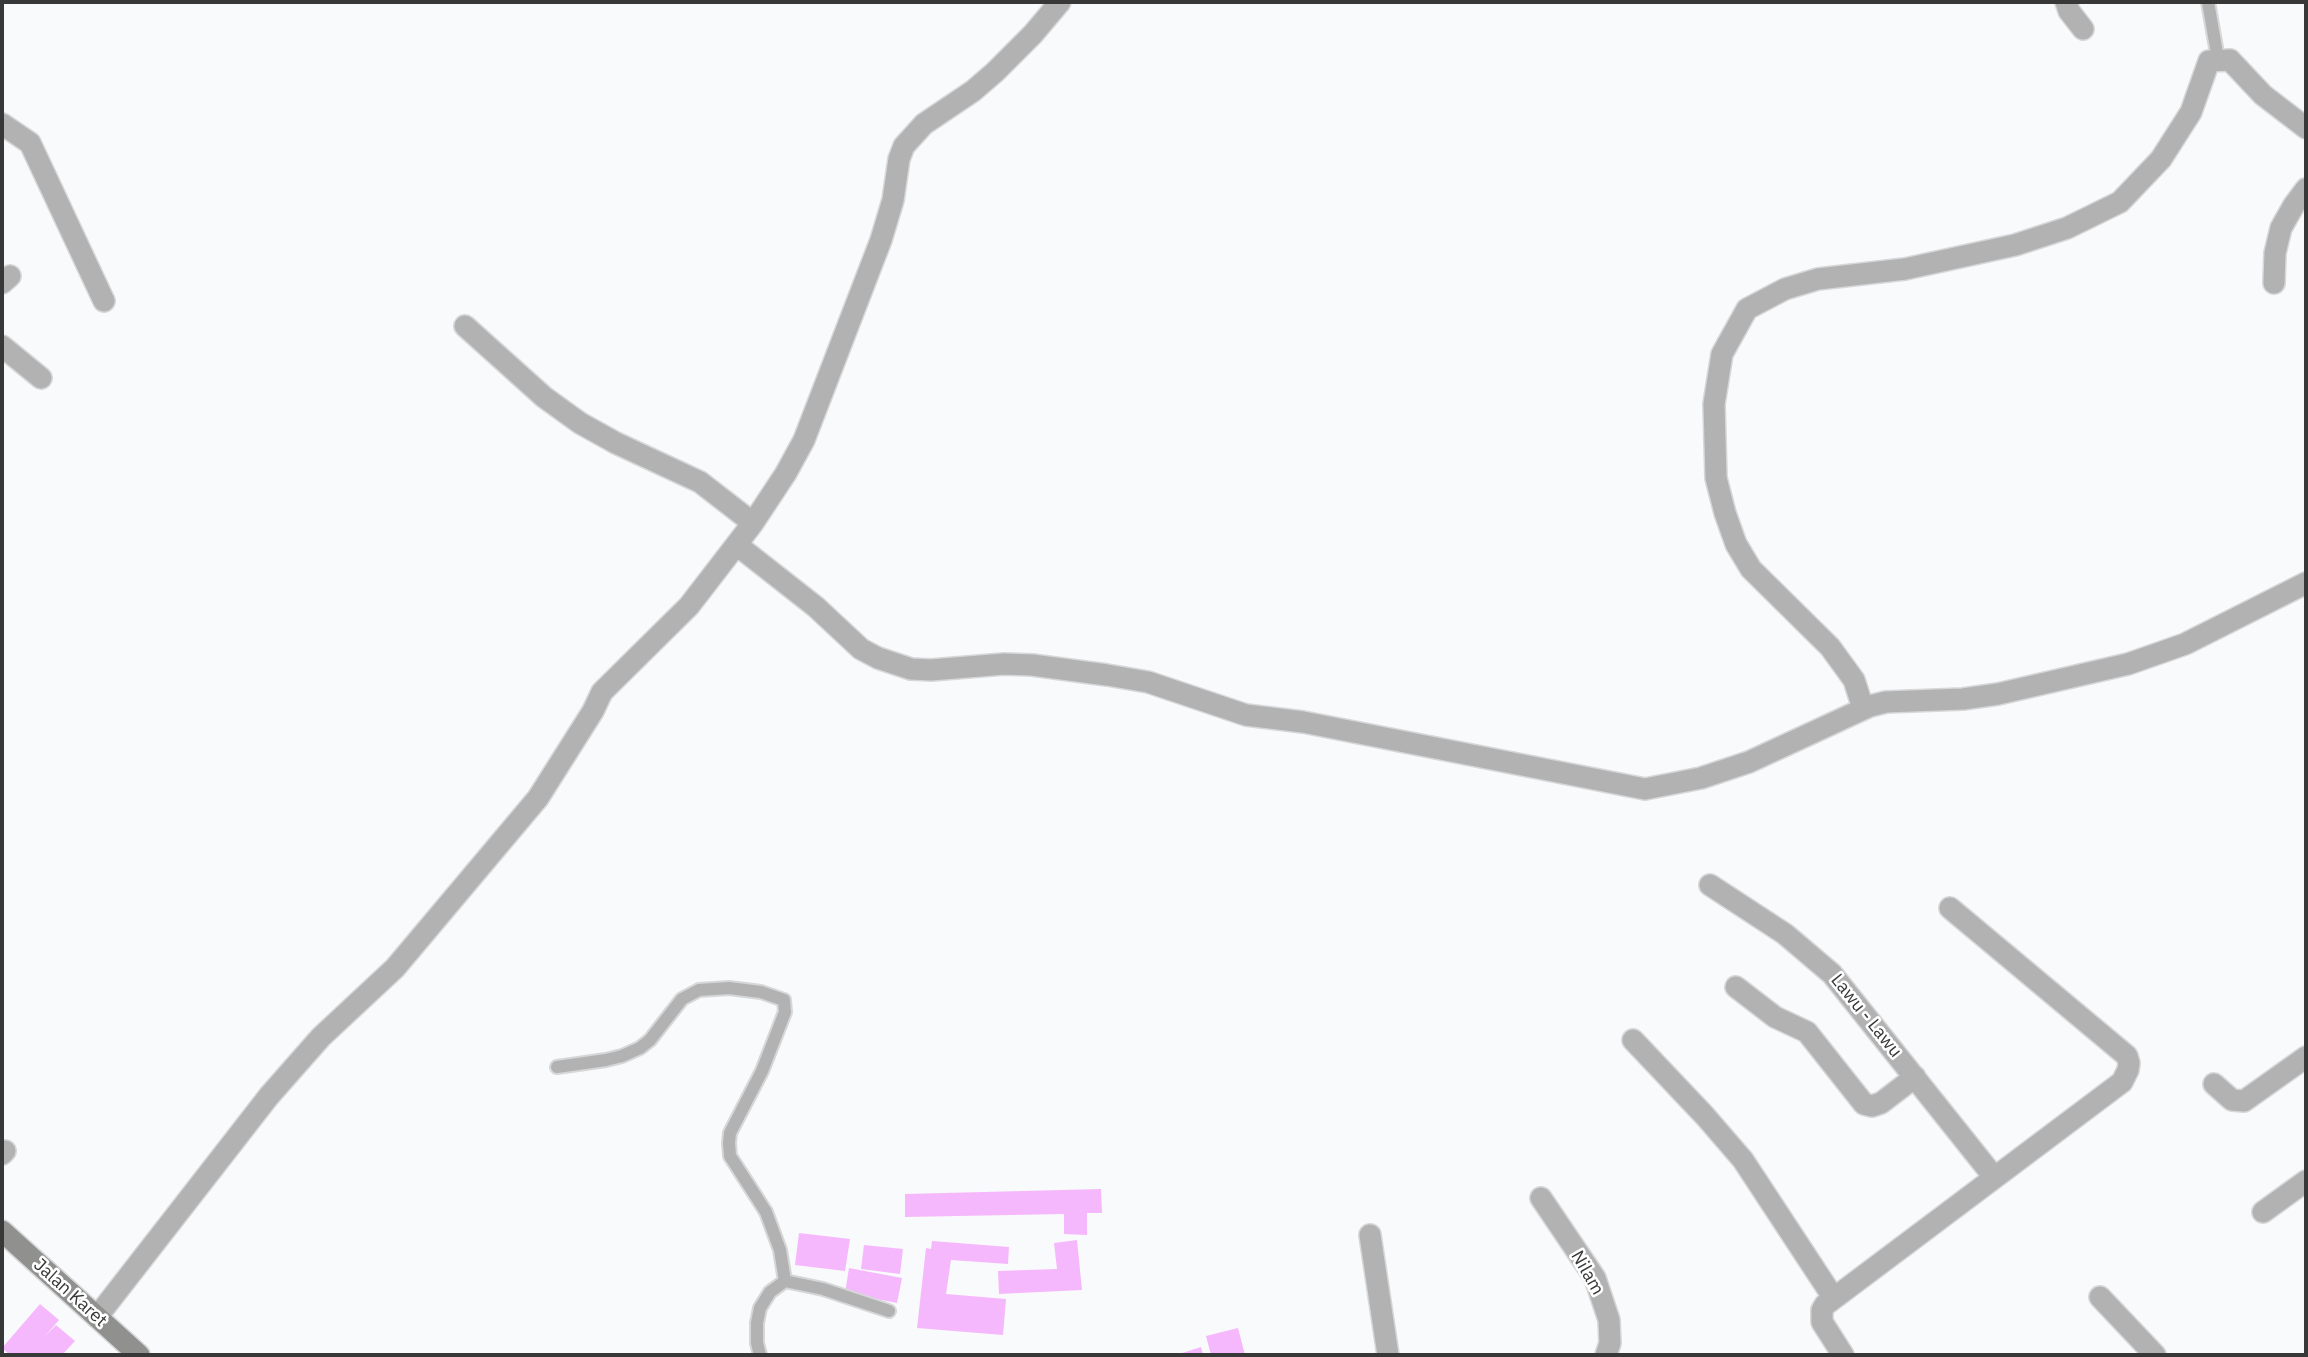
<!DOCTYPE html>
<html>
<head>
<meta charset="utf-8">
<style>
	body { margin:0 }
	#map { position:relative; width:2308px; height:1357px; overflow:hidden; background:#f9fafc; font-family:"IBM Plex Sans",sans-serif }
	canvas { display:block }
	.frame { position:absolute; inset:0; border:4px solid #383839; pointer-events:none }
</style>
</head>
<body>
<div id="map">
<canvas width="2308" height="1357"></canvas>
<div class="frame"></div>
</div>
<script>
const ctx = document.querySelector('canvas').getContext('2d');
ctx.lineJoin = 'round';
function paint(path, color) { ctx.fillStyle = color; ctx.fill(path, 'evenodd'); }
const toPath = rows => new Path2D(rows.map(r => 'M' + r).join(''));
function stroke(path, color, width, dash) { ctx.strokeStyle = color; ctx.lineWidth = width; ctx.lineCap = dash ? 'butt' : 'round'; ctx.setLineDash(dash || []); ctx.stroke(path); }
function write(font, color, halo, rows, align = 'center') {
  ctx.font = font + ' "IBM Plex Sans",sans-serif'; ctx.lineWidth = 5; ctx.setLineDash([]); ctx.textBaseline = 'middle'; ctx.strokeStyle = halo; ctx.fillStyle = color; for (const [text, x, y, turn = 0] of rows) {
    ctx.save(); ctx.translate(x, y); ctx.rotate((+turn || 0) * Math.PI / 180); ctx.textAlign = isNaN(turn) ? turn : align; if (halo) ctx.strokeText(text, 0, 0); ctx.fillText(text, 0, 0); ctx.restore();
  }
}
const building = toPath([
	[1101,1189,1102,1213,1087,1213,1087,1235,1064,1234,1064,1214,905,1217,905,1194],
	[799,1233,850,1239,845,1271,795,1265],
	[1077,1240,1082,1290,999,1294,998,1271,1057,1269,1054,1243],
	[932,1241,1009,1247,1008,1264,951,1260,946,1294,1006,1299,1003,1335,917,1328,926,1248,931,1249],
	[864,1245,903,1249,900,1274,861,1269],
	[849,1268,902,1278,897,1303,845,1293],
	[40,1304,59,1320,45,1336,56,1325,75,1341,62,1355,10,1355,2,1348],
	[1238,1328,1245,1355,1211,1355,1206,1336],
	[1201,1347,1203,1355,1176,1355]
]);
const lane = toPath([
	[2208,2,2218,59],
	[557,1067,606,1060,622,1056,640,1048,650,1040,682,999,699,990,729,988,761,992,784,1000,785,1012,762,1071,730,1133,729,1143,730,1156,766,1212,780,1250,785,1281],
	[760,1355,757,1343,757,1323,760,1308,770,1292,785,1281,823,1289,889,1311]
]);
const street = toPath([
	[2066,2,2069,11,2083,29],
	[2,124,30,143,104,301],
	[2,283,10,276],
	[2274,283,2275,253,2281,228,2294,205,2306,189],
	[465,326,544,397,580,423,616,443,700,482,753,523],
	[2,346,41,378],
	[737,545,816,607,861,649,878,658,911,669,931,670,1004,664,1032,665,1107,675,1148,682,1246,715,1303,722,1645,789,1701,778,1749,762,1870,706,1886,702,1963,699,1998,694,2128,664,2185,644,2306,583],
	[1863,708,1854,680,1830,647,1751,569,1736,544,1725,513,1716,478,1714,404,1722,354,1747,309,1785,289,1818,279,1905,269,2015,245,2067,228,2120,202,2161,159,2191,112,2209,61,2230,60,2263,95,2306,128],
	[1710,885,1785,934,1832,974,1994,1177],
	[1736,987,1775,1017,1807,1032,1864,1104,1872,1106,1881,1103,1915,1077],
	[1633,1040,1705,1116,1743,1160,1833,1297],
	[2214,1084,2232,1100,2244,1101,2306,1057],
	[2,1154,5,1151],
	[1541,1198,1595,1278,1609,1320,1610,1343,1606,1355],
	[2263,1212,2306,1181],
	[1370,1235,1388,1355],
	[2100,1297,2155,1355],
	[97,1317,269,1096,321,1037,395,968,538,798,593,711,602,692,689,606,753,523,786,473,804,440,881,240,893,200,899,159,904,146,924,124,973,91,995,72,1033,34,1060,2],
	[1843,1355,1822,1322,1822,1310,1825,1305,2122,1082,2128,1070,2129,1063,2127,1056,1950,908]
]);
const secondary = toPath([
	[2,1231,139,1355]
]);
const streetNames = [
	["Lawu - Lawu",1866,1016,51],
	["Nilam",1587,1273,60],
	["Jalan Karet",70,1293,42]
];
paint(building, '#f6b8fc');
stroke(lane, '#d6d7d9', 16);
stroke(street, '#d6d7d9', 24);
stroke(secondary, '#d6d7d9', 24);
stroke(lane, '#b2b2b2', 12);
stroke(street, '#b2b2b2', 21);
stroke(secondary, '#90908e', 21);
write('18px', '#383839', '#fff', streetNames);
</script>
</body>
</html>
